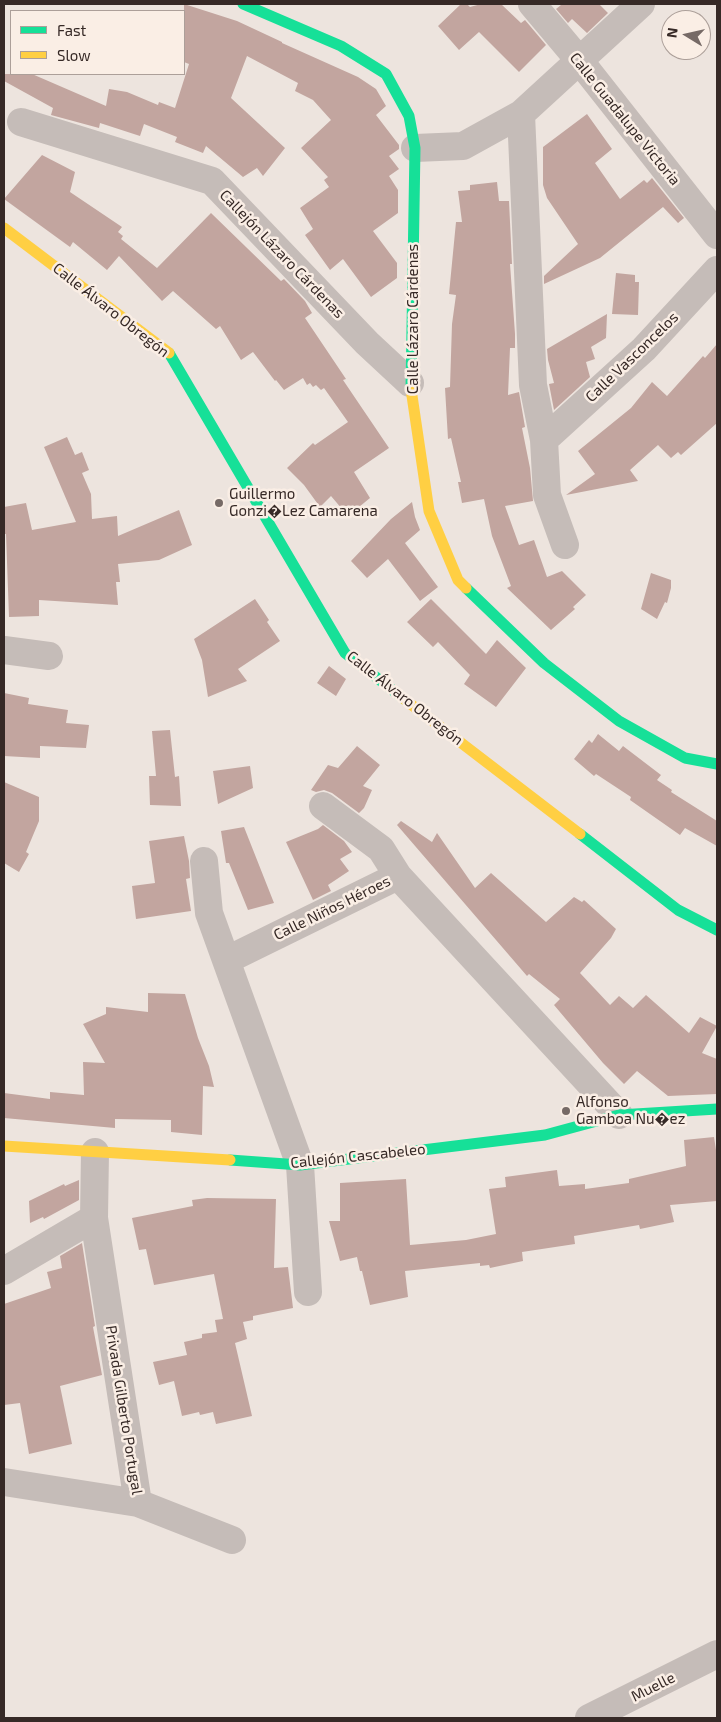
<!DOCTYPE html>
<html>
<head>
<meta charset="utf-8">
<style>
	body { margin:0 }
	#map { position:relative; width:721px; height:1722px; overflow:hidden; background:#ede4de; font-family:"Exo 2",sans-serif }
	canvas { display:block }
	.frame { position:absolute; inset:0; border:5px solid #362926; pointer-events:none }
	.legend { position:absolute; left:10px; top:10px; width:175px; height:65px; box-sizing:border-box; background:#faeee5; border:1px solid #ac9f99; margin:0; padding:6px 9px; list-style:none; font-size:15px; color:#362926 }
	.legend li { display:flex; align-items:center; gap:10px; height:25px }
	.legend b { width:25px; border:1px solid #ac9f99 }
	.north { position:absolute; left:661px; top:10px; width:50px; height:50px; box-sizing:border-box; background:#faeee5; border:1px solid #ac9f99; border-radius:50%; rotate:279deg; font-size:14px; font-weight:700; line-height:20px; text-align:center; color:#362926 }
	.north::after { content:''; display:block; margin:auto; width:18px; height:22px; background:#766a66; clip-path:polygon(50% 0,100% 100%,50% 72%,0 100%) }
</style>
</head>
<body>
<div id="map">
<canvas width="721" height="1722"></canvas>
<div class="frame"></div>
<ul class="legend">
<li><b style="height:6px;background:#16e098"></b>Fast</li>
<li><b style="height:6px;background:#ffcf43"></b>Slow</li>
</ul>
<div class="north">N</div>
</div>
<script>
const ctx = document.querySelector('canvas').getContext('2d');
ctx.lineJoin = 'round';
function paint(path, color) { ctx.fillStyle = color; ctx.fill(path, 'evenodd'); }
const toPath = rows => new Path2D(rows.map(r => 'M' + r).join(''));
function stroke(path, color, width, dash) { ctx.strokeStyle = color; ctx.lineWidth = width; ctx.lineCap = dash ? 'butt' : 'round'; ctx.setLineDash(dash || []); ctx.stroke(path); }
function write(font, color, halo, rows, align = 'center') {
  ctx.font = font + ' "Exo 2",sans-serif'; ctx.lineWidth = 5; ctx.setLineDash([]); ctx.textBaseline = 'middle'; ctx.strokeStyle = halo; ctx.fillStyle = color; for (const [text, x, y, turn = 0] of rows) {
    ctx.save(); ctx.translate(x, y); ctx.rotate((+turn || 0) * Math.PI / 180); ctx.textAlign = isNaN(turn) ? turn : align; if (halo) ctx.strokeText(text, 0, 0); ctx.fillText(text, 0, 0); ctx.restore();
  }
}
const building = toPath([
	[184,4,237,21,282,42,282,43,358,77,376,89,386,106,376,115,399,145,399,149,389,156,399,169,389,176,398,190,398,213,373,231,397,263,397,278,371,297,343,259,330,270,305,235,313,229,300,208,329,187,324,180,328,177,301,148,331,120,313,100,295,91,298,83,247,56,231,98,285,148,263,176,257,168,243,177,206,146,203,153,175,142,177,137,144,124,140,136,100,123,99,128,51,115,53,108,4,81,4,74,32,74,106,106,109,89,127,92,158,105,159,102,175,108,189,64,184,62],
	[461,4,467,4,470,7,481,4,501,4,521,23,525,20,546,45,519,72,479,32,459,50,438,26],
	[559,4,599,4,608,13,587,33,572,19,568,23,556,9,561,5],
	[587,114,612,149,595,163,620,199,644,180,647,183,652,178,684,218,678,223,663,207,600,258,544,284,544,276,578,244,547,198,543,185,543,147],
	[42,155,75,172,70,192,122,227,118,232,123,236,121,239,157,268,211,213,281,281,284,279,305,301,312,313,305,318,346,379,343,380,389,448,354,472,370,498,348,516,331,496,320,507,304,485,287,468,313,443,315,445,348,422,324,388,321,390,316,385,313,387,310,383,307,385,303,378,284,390,276,380,275,381,253,352,241,360,220,326,216,329,173,291,162,301,119,256,107,270,73,242,70,247,4,199],
	[497,182,499,201,509,201,512,264,510,264,515,334,515,348,510,348,508,395,519,392,525,427,522,428,530,468,533,501,505,506,519,545,534,540,547,577,562,571,586,595,573,607,575,609,551,630,507,588,511,586,492,536,484,499,462,503,458,482,461,482,451,438,448,439,445,388,450,387,452,324,456,295,449,294,456,222,462,222,458,191,470,190,470,185],
	[616,273,635,275,635,282,639,282,638,315,612,314],
	[607,314,606,338,591,347,595,359,586,362,590,377,554,410,549,384,554,383,548,360,547,349],
	[717,344,717,423,681,455,678,452,671,458,658,445,630,470,638,481,566,495,595,474,578,451,631,408,652,382,667,396,703,356,705,358],
	[67,437,75,455,82,452,89,470,82,473,91,494,92,519,117,516,118,536,179,510,192,545,159,560,118,564,120,582,116,582,118,605,39,600,39,616,9,617,6,534,4,534,4,507,26,503,32,530,76,522,44,447],
	[412,502,415,517,420,530,405,543,438,587,420,601,388,559,367,578,351,561,391,519],
	[651,573,671,580,671,588,667,603,665,602,657,619,641,609],
	[255,599,269,620,267,622,280,641,238,669,247,681,208,697,202,660,194,639],
	[431,599,486,654,497,640,526,668,496,707,464,684,470,675,438,642,433,647,407,622],
	[329,666,346,679,336,696,317,683],
	[4,693,29,698,28,704,68,710,66,723,89,725,86,748,40,746,40,758,4,756],
	[170,730,175,777,179,776,181,806,150,805,149,776,156,776,152,731],
	[598,734,619,751,623,746,661,775,657,780,672,790,671,792,717,821,717,846,685,828,680,835,630,800,631,797,596,774,594,776,574,759,589,740,592,743],
	[357,746,380,765,363,786,372,790,364,808,359,813,332,793,324,790,316,792,311,790,328,765,338,768],
	[250,766,253,788,218,804,213,771],
	[4,782,39,797,39,821,26,852,29,854,19,872,4,863],
	[401,821,432,842,437,833,475,888,491,873,546,922,574,897,582,902,584,900,616,929,611,938,580,973,610,1005,619,996,633,1008,646,995,689,1033,700,1017,717,1026,702,1053,717,1059,717,1094,668,1096,637,1071,624,1084,603,1063,554,1005,560,999,529,974,527,976,397,825],
	[323,825,344,841,352,852,340,859,349,871,328,885,331,891,313,900,286,842,318,829],
	[244,827,274,903,248,910,229,863,226,863,221,831],
	[184,836,189,861,190,878,186,879,191,911,136,919,132,886,155,883,149,841],
	[148,993,185,994,198,1038,209,1066,214,1087,203,1086,202,1135,171,1132,171,1120,115,1119,115,1128,4,1118,4,1093,50,1099,50,1092,84,1095,83,1062,105,1063,83,1024,106,1014,106,1007,148,1012],
	[714,1137,716,1150,717,1150,717,1201,670,1205,674,1222,640,1229,639,1225,574,1236,575,1244,522,1252,523,1261,490,1268,489,1265,480,1266,480,1263,405,1271,408,1297,370,1305,362,1271,360,1271,357,1257,340,1261,329,1221,340,1221,340,1183,406,1179,410,1245,466,1240,496,1234,489,1189,506,1187,505,1177,557,1170,559,1186,585,1184,585,1189,629,1183,629,1179,686,1166,684,1140],
	[79,1180,79,1200,44,1219,43,1217,30,1223,29,1201,64,1184,65,1186],
	[207,1198,276,1199,274,1268,288,1267,293,1308,253,1316,253,1320,243,1322,247,1339,235,1343,252,1416,216,1424,213,1412,200,1415,199,1412,182,1416,174,1381,159,1385,153,1362,187,1355,184,1342,202,1338,202,1334,217,1332,215,1320,223,1319,214,1274,154,1285,146,1249,139,1250,132,1218,193,1206,192,1200],
	[82,1243,95,1326,93,1327,102,1375,60,1386,72,1444,29,1454,20,1403,4,1405,4,1304,51,1288,47,1272,62,1268,60,1256]
]);
const street = toPath([
	[532,4,579,60,717,235],
	[521,114,533,385,544,440,547,495,565,545],
	[21,122,212,181,367,343,410,383],
	[415,148,463,146,521,114,641,4],
	[544,440,644,349,717,270],
	[4,650,49,656],
	[323,806,381,849,398,876,619,1115],
	[204,861,209,913,300,1165,308,1292],
	[227,960,398,876],
	[95,1152,94,1218,138,1503],
	[4,1271,94,1218],
	[4,1482,138,1503,232,1540],
	[589,1718,717,1654]
]);
const fast = toPath([
	[243,4,341,46,386,74,409,116,415,148,411,389],
	[169,353,345,653,404,699],
	[466,588,544,663,619,721,685,758,717,764],
	[580,834,678,910,717,930],
	[230,1160,300,1165,545,1135,619,1115,717,1109]
]);
const slow = toPath([
	[4,228,169,353],
	[411,389,429,511,458,580,466,588],
	[404,699,580,834],
	[4,1146,230,1160]
]);
const markers = [
	[219,503,5,"#766a66"],
	[566,1111,5,"#766a66"]
];
const streetNames = [
	["Calle Guadalupe Victoria",625,119,51],
	["Callejón Lázaro Cárdenas",282,254,46],
	["Calle Álvaro Obregón",111,310,38],
	["Calle Lázaro Cárdenas",413,319,-90],
	["Calle Vasconcelos",632,357,-44],
	["Calle Álvaro Obregón",405,698,38],
	["Calle Niños Héroes",332,908,-26],
	["Callejón Cascabeleo",358,1156,-6],
	["Privada Gilberto Portugal",124,1410,81],
	["Muelle",653,1687,-27]
];
const poiNames = [
	["Guillermo",229,494],
	["Gonzi�Lez Camarena",229,511],
	["Alfonso",576,1102],
	["Gamboa Nu�ez",576,1119]
];
paint(building, '#c2a59f');
stroke(street, '#c5bcb8', 28);
stroke(fast, '#16e098', 11);
stroke(slow, '#ffcf43', 11);
for (const [x, y, r, color] of markers) { const dot = new Path2D(); dot.arc(x, y, r, 0, 2 * Math.PI); ctx.fillStyle = color; ctx.fill(dot); stroke(dot, '#faeee5', 2); }
write('15px', '#362926', '#faeee5', streetNames);
write('15px', '#362926', '#faeee5', poiNames, 'left');
</script>
</body>
</html>
